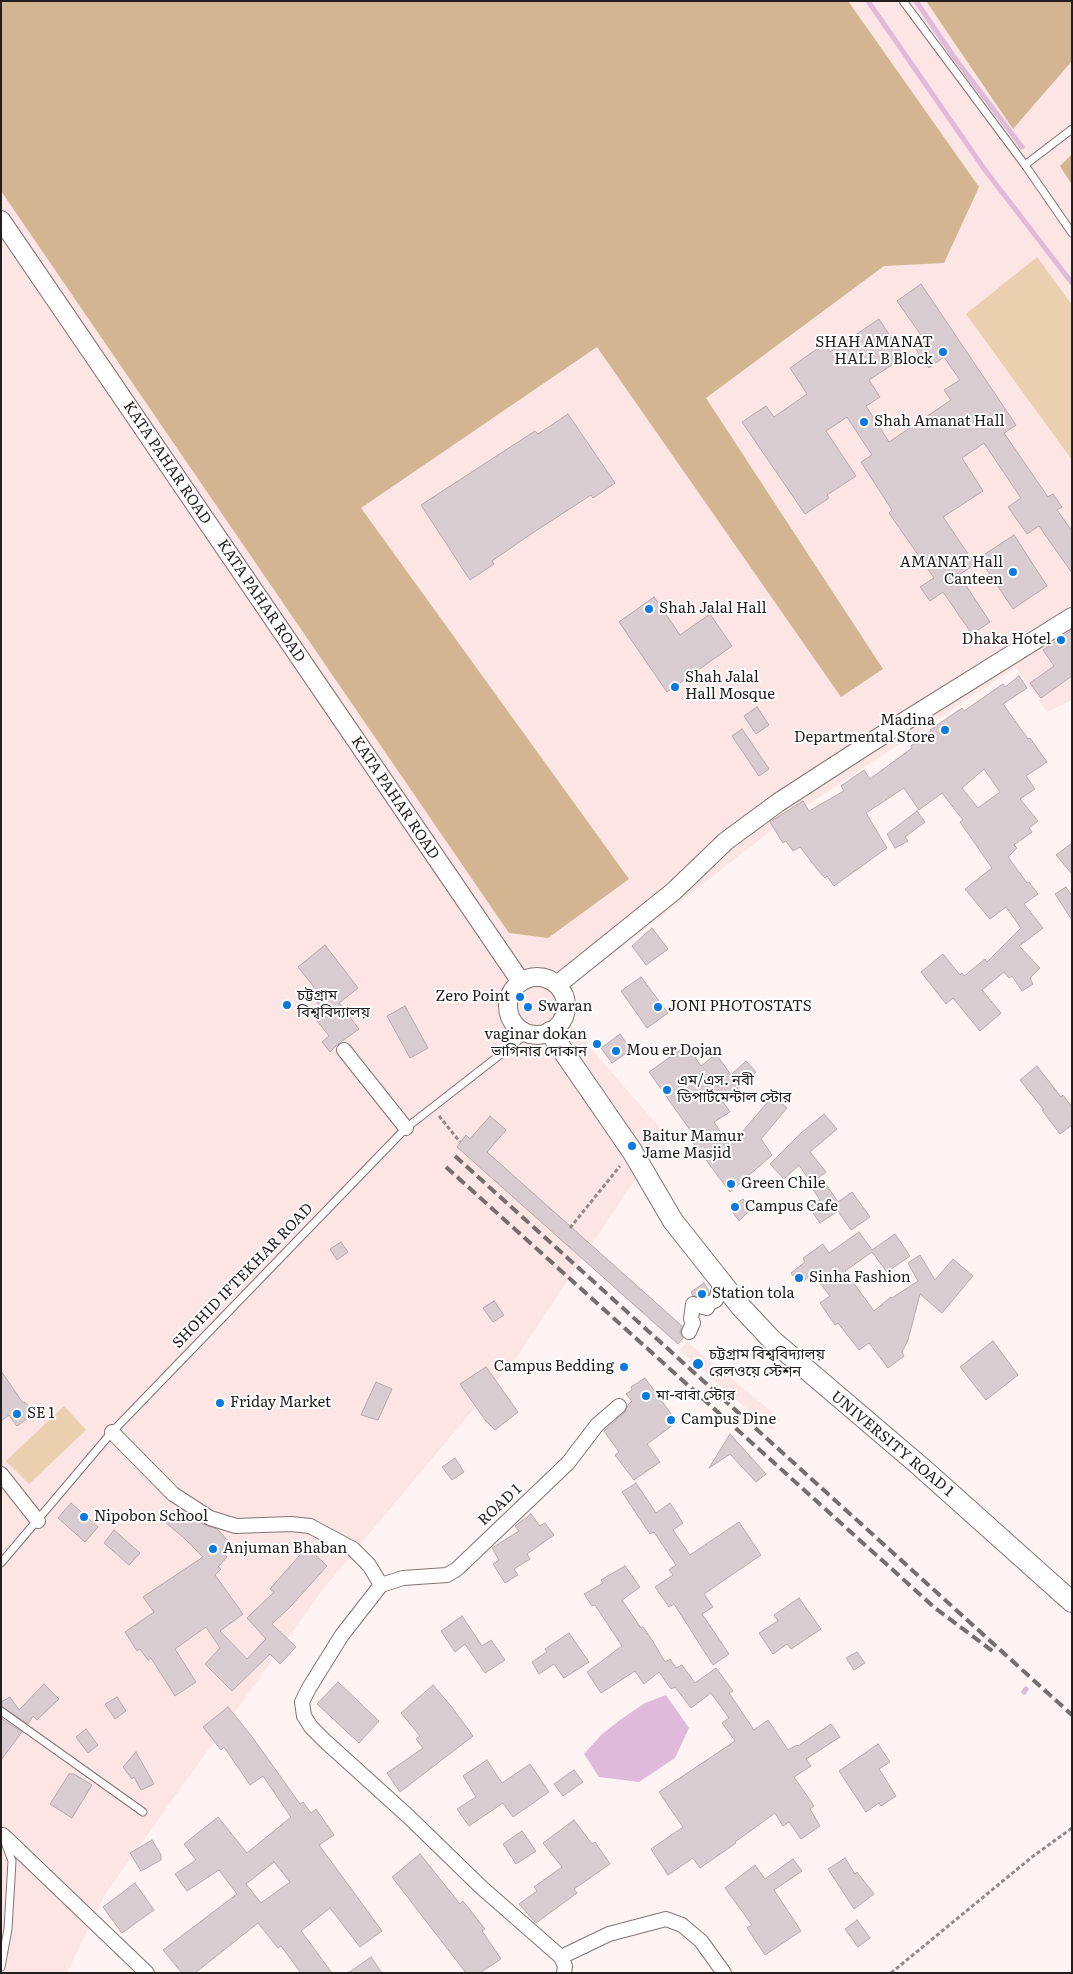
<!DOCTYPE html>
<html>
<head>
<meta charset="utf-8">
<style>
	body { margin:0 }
	#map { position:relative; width:1073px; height:1974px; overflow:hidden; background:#fff3f3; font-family:Literata,serif }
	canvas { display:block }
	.frame { position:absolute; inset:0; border:2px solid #231e1e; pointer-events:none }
</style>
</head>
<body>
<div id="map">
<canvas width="1073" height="1974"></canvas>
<div class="frame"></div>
</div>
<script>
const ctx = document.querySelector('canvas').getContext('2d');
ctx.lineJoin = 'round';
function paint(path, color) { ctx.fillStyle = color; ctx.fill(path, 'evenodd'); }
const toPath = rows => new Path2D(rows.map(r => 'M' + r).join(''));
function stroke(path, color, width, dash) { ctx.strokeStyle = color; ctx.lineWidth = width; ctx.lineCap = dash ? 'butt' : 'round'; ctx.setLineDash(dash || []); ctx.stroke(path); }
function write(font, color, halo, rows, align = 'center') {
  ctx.font = font + ' Literata,"Noto Sans Bengali",serif'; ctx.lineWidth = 4; ctx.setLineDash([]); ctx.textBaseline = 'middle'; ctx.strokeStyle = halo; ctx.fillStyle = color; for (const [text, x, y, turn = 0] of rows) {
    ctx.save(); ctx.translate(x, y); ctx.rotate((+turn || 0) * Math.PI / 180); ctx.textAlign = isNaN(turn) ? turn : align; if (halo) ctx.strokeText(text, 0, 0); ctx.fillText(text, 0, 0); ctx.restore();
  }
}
const built = toPath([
	[1,1,1072,1,1072,700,1047,712,1016,667,786,819,573,985,571,1025,665,1134,513,1362,323,1589,105,1894,67,1973,1,1973],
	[687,1342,780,1419,771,1430,679,1350]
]);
const green = toPath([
	[1037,257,1072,305,1072,460,966,314],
	[64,1406,86,1430,29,1484,6,1461]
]);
const forest = toPath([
	[1,1,848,1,979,187,944,263,884,266,706,398,883,669,841,697,597,347,361,508,629,879,548,938,509,933,1,191],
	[926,1,1072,1,1072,61,1013,129],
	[1072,154,1072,185,1060,166]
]);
const water = toPath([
	[666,1695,689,1728,675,1758,639,1782,599,1777,584,1754,602,1734,620,1720,645,1703]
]);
const stream = toPath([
	[868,1,985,170,1072,283],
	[916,1,954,57,1022,147],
	[1024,1692,1026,1689]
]);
const building = toPath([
	[921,284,1016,425,1004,433,1048,497,1053,494,1062,507,1057,510,1072,531,1072,573,1039,526,1027,534,1008,507,1021,498,984,443,962,458,983,491,943,517,975,564,959,575,990,622,972,634,943,592,930,601,920,587,934,578,889,513,892,510,861,462,872,455,847,417,826,431,856,476,827,495,829,498,805,514,742,422,766,406,774,417,807,394,790,368,824,344,830,352,879,319,904,357,869,380,880,397,866,406,889,442,951,400,944,390,960,380,944,357,929,368,915,348,925,341,897,301,921,284],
	[568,414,615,483,593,498,591,495,528,536,492,561,494,564,470,580,421,505,535,431,538,434,568,414],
	[1014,535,1047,586,1013,609,979,558,1014,535],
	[654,597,680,635,710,614,732,646,667,692,619,622,654,597],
	[1072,630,1072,676,1041,698,1030,683,1054,666,1043,650,1072,630],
	[1019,676,1027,688,1003,704,1028,739,1030,738,1047,762,1026,776,1035,789,1020,799,1038,821,1029,828,1032,832,1014,845,1017,848,1008,857,1027,883,1029,882,1038,894,1024,904,1043,928,1019,946,1040,968,1030,978,1033,984,1022,991,1012,976,1009,978,1004,972,982,990,1001,1013,980,1031,953,998,946,1004,921,972,943,954,960,975,962,973,964,976,985,959,987,962,1021,928,1006,907,990,919,965,889,992,868,960,822,963,820,942,793,919,810,904,788,866,813,887,848,834,886,827,876,825,878,817,869,800,847,793,851,786,841,783,843,770,822,803,801,809,811,844,791,841,786,864,770,870,779,912,748,911,746,931,731,930,730,962,708,964,711,1003,684,1005,687,1019,676],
	[984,769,1000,792,978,808,962,788,984,769],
	[757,707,769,725,756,734,744,716,757,707],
	[742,729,769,769,759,776,732,736,742,729],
	[917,811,925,822,905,837,908,841,895,848,887,834,917,811],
	[1072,843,1072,874,1056,855,1072,843],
	[1066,887,1072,896,1072,920,1055,894,1066,887],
	[652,928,668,949,646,965,632,946,652,928],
	[325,945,358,988,339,1003,359,1029,338,1044,330,1052,322,1042,329,1036,311,1013,320,1006,308,992,314,987,298,967,325,945],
	[641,977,668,1013,647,1028,621,991,641,977],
	[405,1006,428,1048,410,1058,387,1016,405,1006],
	[620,1034,631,1050,612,1063,601,1048,620,1034],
	[687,1045,701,1066,716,1054,731,1075,746,1061,756,1072,723,1102,730,1112,714,1122,730,1146,773,1096,787,1108,761,1139,772,1155,730,1192,691,1140,695,1137,649,1072,687,1045],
	[1037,1066,1061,1097,1063,1095,1072,1107,1072,1125,1060,1134,1042,1110,1044,1110,1020,1080,1037,1066],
	[824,1114,837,1129,810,1152,826,1172,811,1183,799,1165,784,1179,770,1164,800,1134,824,1114],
	[490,1116,506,1130,487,1152,682,1326,680,1332,683,1338,678,1344,457,1147,466,1135,470,1139,490,1116],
	[823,1180,838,1202,852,1192,870,1217,851,1230,838,1211,820,1223,809,1207,820,1200,812,1188,823,1180],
	[743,1199,751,1209,739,1221,730,1208,743,1199],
	[859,1232,872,1250,895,1234,910,1256,887,1272,872,1252,845,1271,874,1311,891,1297,892,1298,918,1281,908,1263,920,1255,935,1280,953,1259,973,1276,942,1313,920,1294,908,1340,902,1352,904,1356,888,1368,869,1343,859,1350,838,1323,835,1325,820,1303,830,1296,813,1274,799,1284,791,1273,805,1262,803,1258,823,1244,829,1253,859,1232],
	[341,1242,348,1252,337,1260,330,1249,341,1242],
	[704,1283,709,1291,709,1294,702,1298,693,1296,691,1292,704,1283],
	[494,1301,504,1315,493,1322,483,1308,494,1301],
	[993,1341,1018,1375,986,1400,960,1367,993,1341],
	[486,1367,518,1412,495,1430,485,1420,460,1384,486,1367],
	[1,1371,23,1403,25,1402,34,1414,17,1426,9,1415,1,1421,1,1371],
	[645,1378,677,1422,647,1444,660,1462,634,1480,615,1455,619,1452,604,1431,625,1412,628,1405,632,1401,626,1394,632,1390,631,1387,645,1378],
	[376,1382,392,1389,378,1420,361,1415,376,1382],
	[730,1434,766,1474,756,1482,730,1454,709,1468,730,1434],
	[455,1458,464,1472,452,1480,442,1467,455,1458],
	[636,1483,656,1513,670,1503,683,1523,673,1530,690,1555,739,1522,761,1555,704,1594,713,1607,702,1614,729,1654,713,1665,674,1604,669,1607,655,1587,673,1575,669,1570,676,1565,654,1532,650,1534,622,1492,636,1483],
	[71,1503,98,1527,85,1542,58,1518,71,1503],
	[176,1508,205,1525,217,1529,233,1546,225,1555,227,1557,218,1567,221,1569,215,1575,243,1614,220,1631,247,1659,266,1639,247,1618,274,1592,270,1589,307,1547,327,1566,290,1607,272,1624,296,1647,280,1664,270,1654,232,1691,205,1664,220,1648,206,1627,175,1649,196,1682,175,1696,151,1658,148,1660,140,1649,137,1651,125,1632,154,1612,143,1597,203,1557,184,1538,165,1522,176,1508],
	[531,1514,540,1526,545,1523,554,1535,527,1554,530,1559,514,1569,518,1575,505,1583,493,1564,499,1560,492,1548,519,1531,515,1526,531,1514],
	[114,1530,140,1553,129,1565,104,1543,114,1530],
	[625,1566,640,1587,622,1600,641,1628,643,1627,652,1640,665,1662,670,1659,676,1668,682,1665,695,1683,716,1668,733,1691,729,1693,754,1730,768,1720,788,1750,797,1745,798,1746,831,1724,840,1737,806,1759,811,1766,794,1777,814,1806,810,1809,820,1826,801,1839,789,1822,783,1826,775,1813,735,1842,736,1843,700,1868,693,1858,668,1875,651,1849,683,1827,659,1792,735,1741,722,1723,729,1718,711,1693,691,1708,675,1687,671,1689,659,1672,644,1684,635,1671,601,1693,587,1672,622,1646,595,1605,592,1606,584,1594,603,1583,601,1580,625,1566],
	[799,1598,821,1629,791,1649,787,1644,773,1654,759,1633,778,1621,774,1615,799,1598],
	[462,1616,482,1646,491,1640,505,1660,485,1673,465,1644,455,1652,441,1631,462,1616],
	[569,1633,589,1662,564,1678,554,1664,539,1674,532,1662,547,1652,545,1649,569,1633],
	[857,1652,865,1663,854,1670,846,1658,857,1652],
	[338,1682,379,1721,359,1743,317,1704,338,1682],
	[44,1684,59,1699,37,1720,33,1716,28,1724,1,1706,1,1702,10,1697,19,1710,44,1684],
	[433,1685,451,1706,473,1736,400,1792,387,1773,423,1748,416,1739,420,1736,401,1713,433,1685],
	[117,1697,126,1711,115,1719,105,1704,117,1697],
	[228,1707,253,1738,300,1804,303,1802,311,1813,316,1809,334,1835,319,1845,382,1931,360,1947,330,1908,301,1931,332,1973,301,1973,281,1946,278,1948,258,1923,195,1973,182,1973,163,1950,237,1894,219,1870,187,1891,175,1874,196,1860,184,1844,218,1817,247,1853,291,1817,263,1776,250,1785,224,1747,221,1750,203,1727,228,1707],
	[274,1862,290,1882,261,1903,246,1884,274,1862],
	[1,1718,22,1732,1,1760,1,1718],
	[86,1729,98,1745,88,1753,76,1737,86,1729],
	[878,1744,890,1762,879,1769,896,1796,881,1806,879,1803,866,1812,839,1771,878,1744],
	[136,1752,154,1784,141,1790,134,1777,132,1779,123,1767,136,1752],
	[487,1760,502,1783,530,1764,549,1792,513,1817,503,1803,469,1826,457,1809,476,1797,463,1776,487,1760],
	[574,1770,583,1782,563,1796,554,1784,574,1770],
	[69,1774,74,1774,92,1785,72,1818,50,1804,69,1774],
	[574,1820,592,1844,595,1842,610,1864,574,1889,577,1893,536,1923,519,1904,537,1891,534,1887,562,1867,543,1843,574,1820],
	[522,1831,536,1851,516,1864,503,1844,522,1831],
	[152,1840,161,1855,161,1860,141,1871,130,1853,152,1840],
	[420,1854,460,1904,463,1901,485,1929,482,1931,501,1959,480,1973,466,1973,392,1877,420,1854],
	[845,1858,855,1874,857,1872,874,1894,854,1909,828,1869,845,1858],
	[793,1859,802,1871,774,1890,801,1931,765,1955,747,1928,752,1925,725,1888,755,1865,765,1879,793,1859],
	[135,1883,154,1910,122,1933,103,1907,135,1883],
	[857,1920,870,1938,858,1947,845,1929,857,1920],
	[371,1957,382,1973,348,1973,371,1957]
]);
const path = toPath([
	[439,1116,460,1142],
	[570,1228,620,1166],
	[891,1973,1032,1857,1072,1828]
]);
const service = toPath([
	[903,1,1025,165,1072,233],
	[1025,165,1072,129],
	[1,1563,112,1432,406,1128,528,1033],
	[1,1711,143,1812],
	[1,1967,8,1929,12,1861,5,1842]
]);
const minor = toPath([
	[344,1050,406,1128],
	[689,1332,693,1323,691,1319,693,1304,707,1308,708,1304,716,1300,721,1282],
	[112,1432,173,1494,210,1518,236,1526,291,1524,310,1526,353,1549,369,1565,381,1585],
	[1,1474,38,1521],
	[381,1585,342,1635,309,1688,302,1702,304,1716,311,1727,325,1741,409,1817,481,1887,561,1957,565,1966,564,1973],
	[381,1585,403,1578,447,1575,457,1569,568,1463,597,1425,619,1406],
	[3,1835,147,1973],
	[561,1957,609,1934,666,1919,682,1925,701,1941,724,1973]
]);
const tertiary = toPath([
	[1,220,521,982],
	'508 1006a29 29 0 1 1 58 0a29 29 0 1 1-58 0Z',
	[557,985,674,891,726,841,779,802,870,743,1072,617]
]);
const secondary = toPath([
	[550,1032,632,1151,673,1221,741,1307,772,1340,921,1467,1072,1602]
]);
const rail = toPath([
	[455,1156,1072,1715],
	[446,1167,935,1608,995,1653]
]);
const markers = [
	[943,352,5,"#077ae1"],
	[864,422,5,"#077ae1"],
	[1013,572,5,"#077ae1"],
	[649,609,5,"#077ae1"],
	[1061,640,5,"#077ae1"],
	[675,687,5,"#077ae1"],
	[945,730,5,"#077ae1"],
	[520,997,5,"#077ae1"],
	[287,1005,5,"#077ae1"],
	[528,1007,5,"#077ae1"],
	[658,1007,5,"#077ae1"],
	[597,1044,5,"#077ae1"],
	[616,1051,5,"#077ae1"],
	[667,1090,5,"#077ae1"],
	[632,1146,5,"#077ae1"],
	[731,1184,5,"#077ae1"],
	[735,1207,5,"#077ae1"],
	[799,1278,5,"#077ae1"],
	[702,1294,5,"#077ae1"],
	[698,1364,6,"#077ae1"],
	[624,1367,5,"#077ae1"],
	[646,1396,5,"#077ae1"],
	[220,1403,5,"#077ae1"],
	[17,1414,5,"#077ae1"],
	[671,1420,5,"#077ae1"],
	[84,1517,5,"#077ae1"],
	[213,1549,5,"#077ae1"]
];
const poiNames = [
	["SHAH AMANAT",933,343,"right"],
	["HALL B Block",933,360,"right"],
	["Shah Amanat Hall",874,422],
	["AMANAT Hall",1003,563,"right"],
	["Canteen",1003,580,"right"],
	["Shah Jalal Hall",659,609],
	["Dhaka Hotel",1051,640,"right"],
	["Shah Jalal",685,678],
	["Hall Mosque",685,695],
	["Madina",935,721,"right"],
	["Departmental Store",935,738,"right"],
	["চট্টগ্রাম",297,996],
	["বিশ্ববিদ্যালয়",297,1013],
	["Zero Point",510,997,"right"],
	["Swaran",538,1007],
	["JONI PHOTOSTATS",668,1007],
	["vaginar dokan",587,1035,"right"],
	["ভাগিনার দোকান",587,1052,"right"],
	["Mou er Dojan",626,1051],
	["এম/এস. নবী",677,1081],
	["ডিপার্টমেন্টাল স্টোর",677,1098],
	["Baitur Mamur",642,1137],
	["Jame Masjid",642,1154],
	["Green Chile",741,1184],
	["Campus Cafe",745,1207],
	["Sinha Fashion",809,1278],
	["Station tola",712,1294],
	["চট্টগ্রাম বিশ্ববিদ্যালয়",709,1355],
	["রেলওয়ে স্টেশন",709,1372],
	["Campus Bedding",614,1367,"right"],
	["মা-বাবা স্টোর",656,1396],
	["Friday Market",230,1403],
	["SE 1",27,1414],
	["Campus Dine",681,1420],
	["Nipobon School",94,1517],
	["Anjuman Bhaban",223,1549]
];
const streetNames = [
	["KATA PAHAR ROAD",167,463,56],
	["KATA PAHAR ROAD",261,601,56],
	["KATA PAHAR ROAD",395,798,56],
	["SHOHID IFTEKHAR ROAD",243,1276,-46],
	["UNIVERSITY ROAD 1",892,1444,40],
	["ROAD 1",500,1505,-43]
];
paint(built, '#fce5e4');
paint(green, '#ebd0b0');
paint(forest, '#d3b591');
paint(water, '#dfbadb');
stroke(stream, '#dfbadb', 5);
paint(building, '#d9ccd0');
stroke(building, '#b6aaae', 1);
stroke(service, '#817574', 9);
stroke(minor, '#817574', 16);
stroke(tertiary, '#817574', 20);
stroke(secondary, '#817574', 22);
stroke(path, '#928a8a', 3, [4, 2.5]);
stroke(service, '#fff', 7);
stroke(minor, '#fff', 14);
stroke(tertiary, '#fff', 18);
stroke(secondary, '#fff', 20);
stroke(rail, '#756e6e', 4, [10, 5]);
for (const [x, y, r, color] of markers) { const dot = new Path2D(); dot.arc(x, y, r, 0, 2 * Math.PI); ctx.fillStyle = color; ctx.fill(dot); stroke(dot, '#fff', 2); }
write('15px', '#231e1e', '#fff', poiNames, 'left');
write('15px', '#231e1e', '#fff', streetNames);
</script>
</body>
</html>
